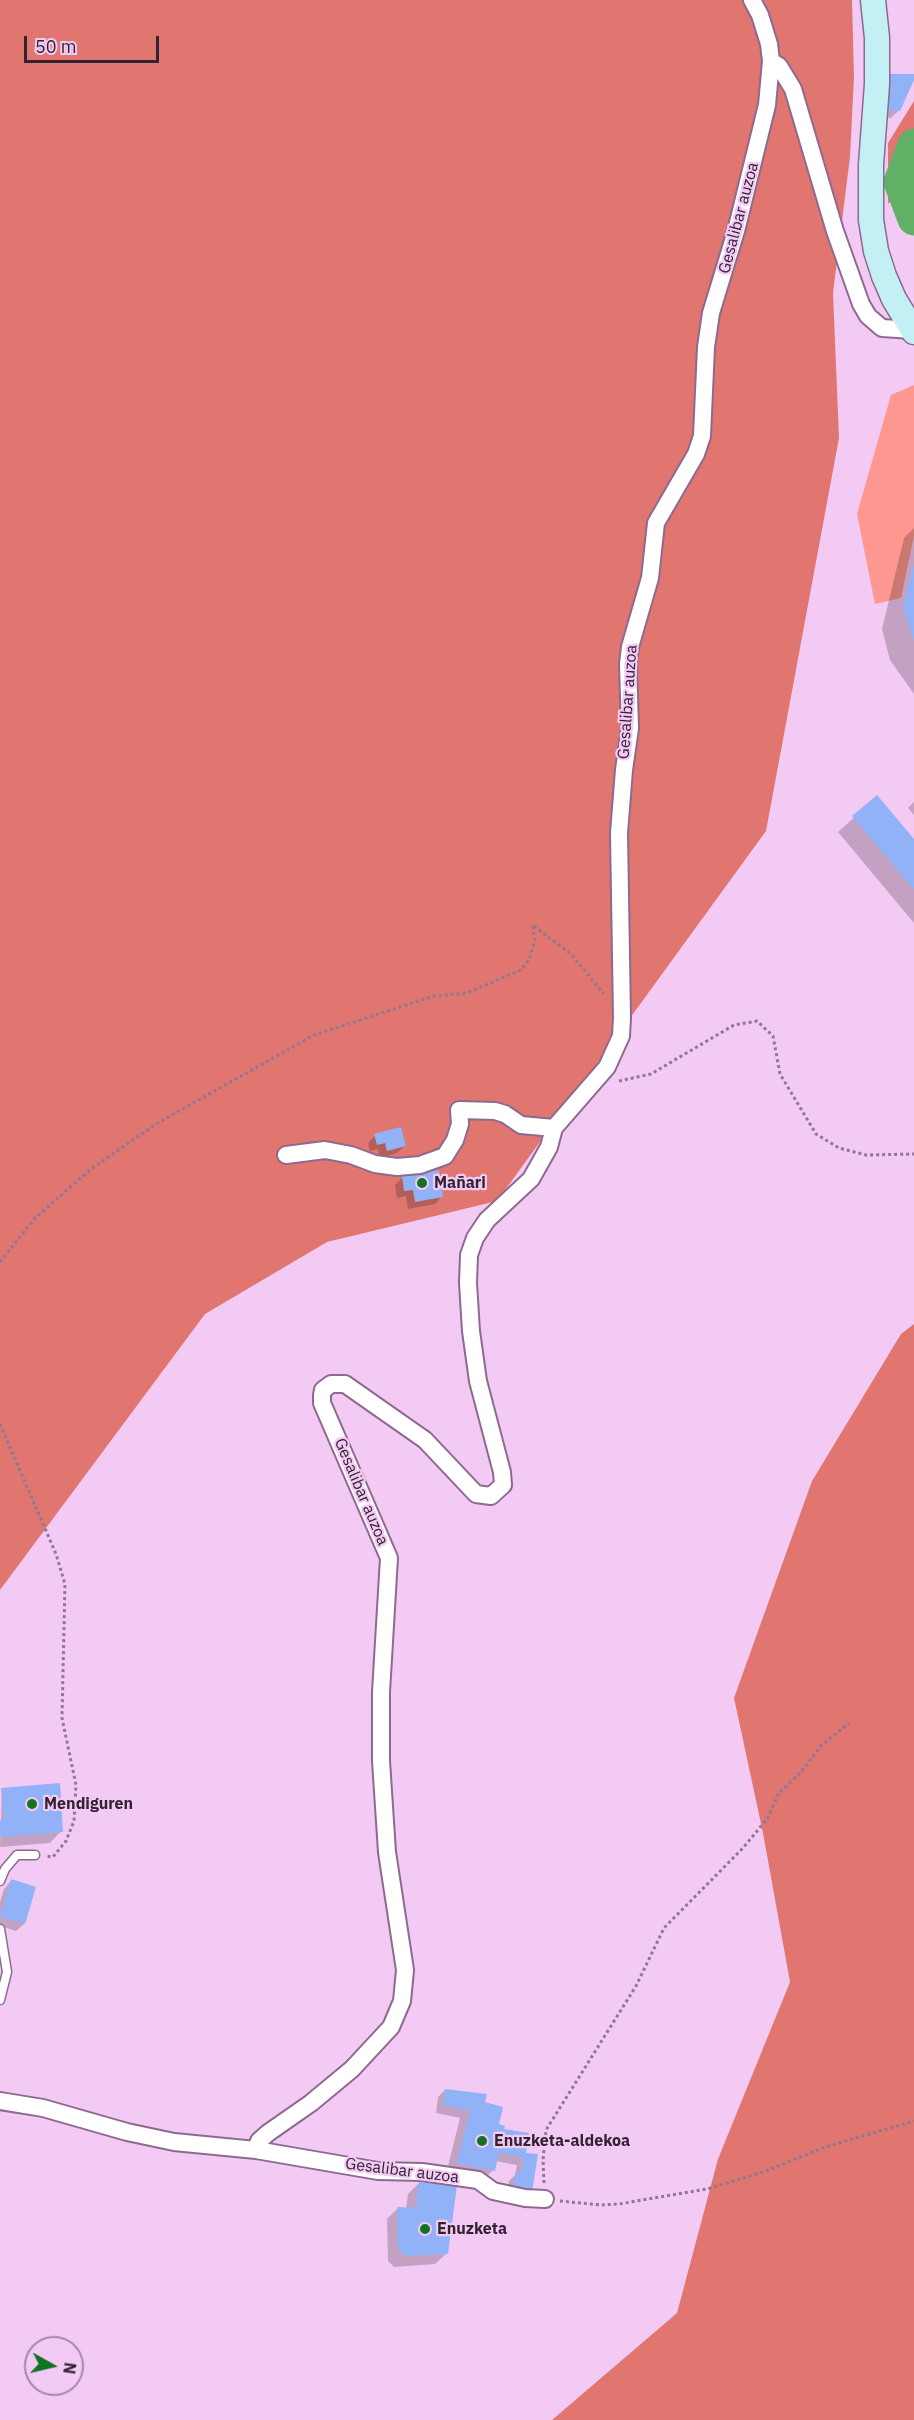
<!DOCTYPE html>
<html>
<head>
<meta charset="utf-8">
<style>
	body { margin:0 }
	#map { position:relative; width:914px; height:2420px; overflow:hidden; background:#f3caf4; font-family:"IBM Plex Sans",sans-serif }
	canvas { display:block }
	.north { position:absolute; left:24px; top:2336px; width:60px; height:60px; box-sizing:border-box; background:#f3caf4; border:2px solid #a687a7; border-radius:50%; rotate:98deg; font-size:16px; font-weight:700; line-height:24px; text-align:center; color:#322333 }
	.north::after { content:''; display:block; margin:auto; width:21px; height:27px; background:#117322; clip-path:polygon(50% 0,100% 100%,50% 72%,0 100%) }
	.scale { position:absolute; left:24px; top:36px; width:135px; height:27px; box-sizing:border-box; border:3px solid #322333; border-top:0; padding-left:8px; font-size:18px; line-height:21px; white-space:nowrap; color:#322333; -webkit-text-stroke:4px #f3caf4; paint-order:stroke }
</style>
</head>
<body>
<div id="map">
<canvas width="914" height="2420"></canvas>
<div class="north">N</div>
<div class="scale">50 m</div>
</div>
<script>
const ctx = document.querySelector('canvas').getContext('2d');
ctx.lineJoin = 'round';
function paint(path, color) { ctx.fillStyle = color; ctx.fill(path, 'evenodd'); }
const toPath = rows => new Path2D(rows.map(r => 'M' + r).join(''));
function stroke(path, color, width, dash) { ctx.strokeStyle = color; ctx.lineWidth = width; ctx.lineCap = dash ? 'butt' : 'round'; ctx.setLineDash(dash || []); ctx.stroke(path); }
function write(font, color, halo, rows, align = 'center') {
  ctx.font = font + ' "IBM Plex Sans",sans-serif'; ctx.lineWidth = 4.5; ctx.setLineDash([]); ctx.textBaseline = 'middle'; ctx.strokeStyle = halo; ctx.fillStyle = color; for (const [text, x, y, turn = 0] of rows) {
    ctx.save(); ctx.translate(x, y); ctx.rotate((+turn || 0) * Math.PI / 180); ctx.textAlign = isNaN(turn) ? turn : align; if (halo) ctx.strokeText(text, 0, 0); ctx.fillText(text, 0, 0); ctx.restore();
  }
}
const green = toPath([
	[914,385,914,536,901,598,875,604,857,514,891,395]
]);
const forest = toPath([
	[0,0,852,0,854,77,850,157,833,293,839,438,766,831,497,1201,327,1242,205,1314,0,1590],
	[914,101,914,175,888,204,888,143],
	[914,1324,914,2420,552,2420,677,2313,718,2159,790,1982,763,1833,734,1698,812,1481,901,1334]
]);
const shadow = toPath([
	[914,76,899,110,891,118,879,116],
	[914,528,914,694,890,660,882,629,904,538],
	[877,797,914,841,914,923,838,832],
	[914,802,914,815,908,808],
	[375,1136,405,1146,397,1153,380,1158,378,1149,370,1151,368,1143],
	[402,1178,442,1196,435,1204,408,1209,406,1196,397,1198,395,1185],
	[2,1789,61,1831,50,1843,0,1847],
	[11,1881,24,1924,16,1931,0,1926,0,1902,4,1889],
	[445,2090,484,2101,501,2134,525,2154,536,2156,507,2196,509,2181,515,2175,517,2165,495,2161,493,2170,482,2181,446,2174,460,2118,436,2113,438,2097],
	[419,2183,447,2253,435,2264,394,2267,388,2261,387,2219,398,2208,406,2209,408,2194]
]);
const river = toPath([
	[914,145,900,182,914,219]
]);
const building = toPath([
	[889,74,914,74,914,80,900,111,885,110],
	[913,566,914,566,914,642,903,606],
	[877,795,914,839,914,890,852,816],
	[401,1127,406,1146,387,1151,385,1143,377,1145,374,1134],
	[439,1170,443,1197,415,1202,413,1190,404,1191,402,1176],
	[60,1783,63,1832,0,1837,0,1821,4,1820,1,1788],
	[11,1879,36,1887,25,1924,0,1917],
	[445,2089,487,2094,485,2102,503,2107,499,2124,505,2126,504,2129,529,2133,526,2153,538,2154,532,2192,513,2189,516,2172,521,2173,523,2158,499,2153,495,2171,457,2163,470,2111,443,2105],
	[419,2182,457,2185,448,2254,406,2256,398,2250,397,2207,415,2208]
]);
const path = toPath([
	[534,926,571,954,604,994],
	[619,1081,651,1074,734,1025,757,1021,773,1036,780,1074,816,1134,839,1148,866,1155,914,1154],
	[0,1262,35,1218,91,1169,156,1124,314,1035,434,996,467,993,521,970,529,960,535,940,532,925],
	[0,1424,56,1554,65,1584,62,1718,76,1785,74,1821,66,1841,53,1857,46,1856],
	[544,2183,543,2160,546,2130,636,1986,664,1928,743,1848,767,1819,779,1793,800,1773,821,1746,849,1723],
	[560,2201,601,2205,619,2204,707,2189,763,2172,825,2147,914,2121]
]);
const service = toPath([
	[0,1881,5,1869,17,1855,35,1855],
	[0,1929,7,1972,0,2000]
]);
const minor = toPath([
	[771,61,779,66,793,89,835,231,861,304,868,316,882,328,913,330],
	[286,1155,325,1150,351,1155,375,1164,397,1167,420,1165,445,1156,455,1140,460,1124,459,1110,495,1111,505,1114,521,1125,554,1128],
	[0,2101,43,2108,127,2132,174,2142,256,2150,378,2171,422,2172,478,2180,493,2191,525,2198,545,2199],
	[256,2150,259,2141,268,2133,311,2103,352,2069,391,2027,402,2001,405,1970,387,1852,381,1761,381,1692,389,1558,322,1403,322,1395,323,1390,331,1384,345,1384,425,1440,476,1494,491,1496,503,1485,502,1472,478,1381,471,1331,468,1283,469,1255,475,1238,487,1220,531,1179,549,1147,554,1128,607,1067,621,1036,622,1018,619,833,624,770,630,728,628,664,630,647,650,578,656,523,696,454,702,436,706,347,711,313,736,231,767,105,771,61,769,44,760,15,752,0]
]);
const secondary = toPath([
	[873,0,877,38,877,84,871,165,871,220,876,251,884,276,894,299,914,332]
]);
const markers = [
	[422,1183,6,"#117322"],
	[32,1804,6,"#117322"],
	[482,2141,6,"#117322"],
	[425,2229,6,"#117322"]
];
const streetNames = [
	["Gesalibar auzoa",739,218,-75],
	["Gesalibar auzoa",628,702,-86],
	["Gesalibar auzoa",361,1492,67],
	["Gesalibar auzoa",402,2171,7]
];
const poiNames = [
	["Mañari",434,1183],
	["Mendiguren",44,1804],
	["Enuzketa-aldekoa",494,2141],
	["Enuzketa",437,2229]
];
paint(green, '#fd978f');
paint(forest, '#e0766f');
paint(shadow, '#0003');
stroke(river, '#60b065', 33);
paint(building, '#92b2f7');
stroke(service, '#8e6990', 11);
stroke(minor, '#8e6990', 20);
stroke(secondary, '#8e6990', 27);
stroke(path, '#927693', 3, [3, 3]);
stroke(service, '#fff', 8);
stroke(minor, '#fff', 16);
stroke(secondary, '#c2f0f5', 24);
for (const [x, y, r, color] of markers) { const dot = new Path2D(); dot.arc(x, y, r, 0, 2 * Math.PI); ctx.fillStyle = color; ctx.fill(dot); stroke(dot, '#f3caf4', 2); }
write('16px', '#322333', '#f3caf4', streetNames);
write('bold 16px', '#322333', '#f3caf4', poiNames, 'left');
</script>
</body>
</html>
